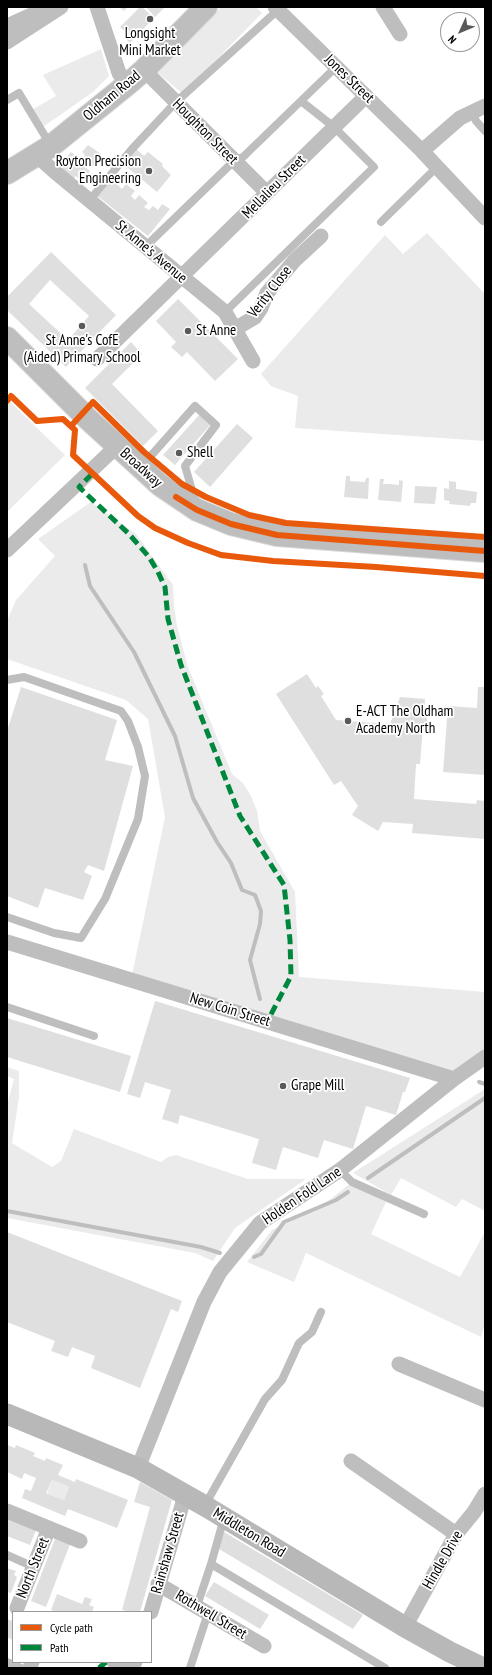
<!DOCTYPE html>
<html>
<head>
<meta charset="utf-8">
<style>
	body { margin:0 }
	#map { position:relative; width:492px; height:1675px; overflow:hidden; background:#fff; font-family:"PT Sans Narrow",sans-serif }
	canvas { display:block }
	.frame { position:absolute; inset:0; border:8px solid #000; pointer-events:none }
	.legend { position:absolute; left:12px; top:1611px; width:140px; height:52px; box-sizing:border-box; background:#fff; border:1px solid #999; margin:0; padding:5px 7px; list-style:none; font-size:12px; color:#000 }
	.legend li { display:flex; align-items:center; gap:8px; height:20px }
	.legend b { width:20px; border:1px solid #999 }
	.north { position:absolute; left:440px; top:12px; width:40px; height:40px; box-sizing:border-box; background:#fff; border:1px solid #999; border-radius:50%; rotate:226deg; font-size:11px; font-weight:700; line-height:16px; text-align:center; color:#000 }
	.north::after { content:''; display:block; margin:auto; width:14px; height:18px; background:#595959; clip-path:polygon(50% 0,100% 100%,50% 72%,0 100%) }
</style>
</head>
<body>
<div id="map">
<canvas width="492" height="1675"></canvas>
<div class="frame"></div>
<ul class="legend">
<li><b style="height:5px;background:#e8590c"></b>Cycle path</li>
<li><b style="height:5px;background:#00873e"></b>Path</li>
</ul>
<div class="north">N</div>
</div>
<script>
const ctx = document.querySelector('canvas').getContext('2d');
ctx.lineJoin = 'round';
function paint(path, color) { ctx.fillStyle = color; ctx.fill(path, 'evenodd'); }
const toPath = rows => new Path2D(rows.map(r => 'M' + r).join(''));
function stroke(path, color, width, dash) { ctx.strokeStyle = color; ctx.lineWidth = width; ctx.lineCap = dash ? 'butt' : 'round'; ctx.setLineDash(dash || []); ctx.stroke(path); }
function write(font, color, halo, rows, align = 'center') {
  ctx.font = font + ' "PT Sans Narrow",sans-serif'; ctx.lineWidth = 3.5; ctx.setLineDash([]); ctx.textBaseline = 'middle'; ctx.strokeStyle = halo; ctx.fillStyle = color; for (const [text, x, y, turn = 0] of rows) {
    ctx.save(); ctx.translate(x, y); ctx.rotate((+turn || 0) * Math.PI / 180); ctx.textAlign = isNaN(turn) ? turn : align; if (halo) ctx.strokeText(text, 0, 0); ctx.fillText(text, 0, 0); ctx.restore();
  }
}
const green = toPath([
	[221,7,256,7,262,13,183,94,158,73],
	[101,49,109,76,93,92,40,129,28,112,56,96,43,75],
	[427,233,485,294,485,441,295,428,298,396,271,386,261,374,385,235,403,254],
	[7,399,65,455,7,512],
	[91,502,136,534,173,585,174,606,177,626,188,667,232,774,243,783,251,796,257,811,260,831,295,892,299,977,485,992,485,1053,453,1076,132,975,165,817,148,719,126,700,7,659,7,621,16,600,55,556,38,539],
	[7,1067,19,1071,19,1097,12,1143,52,1167,61,1161,74,1129,161,1162,168,1157,176,1155,248,1179,306,1179,235,1228,213,1261,195,1253,7,1218,7,1105,14,1079,7,1076],
	[485,1089,485,1211,462,1199,456,1207,401,1178,391,1195,353,1173],
	[351,1183,386,1202,371,1234,460,1277,485,1232,485,1323,481,1337,306,1253,294,1282,247,1262,272,1230,328,1201],
	[52,1480,69,1487,64,1500,47,1493]
]);
const stream = toPath([
	[85,565,90,586,134,652,175,736,193,798,217,842,231,863,242,890,255,895,261,911,260,924,250,960,260,999],
	[479,1082,485,1084],
	[368,1178,485,1098],
	[7,1211,201,1247,220,1253],
	[254,1257,261,1254,284,1222,336,1200,348,1192]
]);
const building = toPath([
	[119,7,128,7,124,11],
	[140,7,142,7,154,18,130,43,124,37,127,33,120,27],
	[146,7,165,7,155,17],
	[88,145,101,154,93,166,82,159,85,155,82,152],
	[136,149,144,156,148,152,163,164,162,166,171,175,157,192,123,164],
	[71,152,87,164,85,167,90,171,82,182,76,176,73,179,59,166],
	[114,175,120,180,117,184,122,189,126,184,135,191,131,196,135,200,139,195,148,203,144,207,149,210,153,206,158,210,162,204,170,209,148,236,96,195],
	[51,252,116,315,66,367,7,310,7,297],
	[50,280,89,316,68,340,29,304],
	[178,299,238,359,215,381,187,352,182,357,171,347,176,342,156,321],
	[131,342,142,354,112,384,158,431,143,446,85,388],
	[200,414,211,424,175,465,163,455],
	[237,424,253,438,210,487,194,472],
	[346,476,350,476,350,481,365,482,366,478,369,478,368,499,344,497],
	[380,479,384,479,383,484,391,484,399,485,399,480,403,481,401,502,378,500],
	[449,481,456,482,456,489,477,492,476,503,471,503,470,506,460,505,449,504,450,501,444,500,444,488,449,489],
	[415,486,437,487,435,504,414,503],
	[307,674,316,688,318,686,324,694,321,696,336,720,390,724,400,697,425,699,424,717,427,717,427,726,423,726,420,764,416,764,414,799,476,804,477,800,485,801,485,839,412,833,413,824,383,822,378,831,352,815,358,806,341,781,334,785,276,694],
	[21,687,117,720,105,760,133,766,104,871,88,865,84,872,92,876,83,900,45,888,38,908,7,896,7,731],
	[478,687,485,687,485,775,443,772,448,706,477,708],
	[155,1001,410,1078,405,1092,403,1092,396,1115,366,1106,353,1149,324,1140,318,1158,283,1147,276,1170,252,1163,259,1139,180,1115,178,1124,162,1119,171,1090,145,1082,140,1098,127,1094],
	[7,1018,131,1056,120,1092,7,1057],
	[7,1232,182,1301,178,1312,171,1309,140,1388,91,1368,95,1356,72,1347,68,1357,51,1351,55,1341,7,1322],
	[7,1445,15,1448,16,1445,35,1453,33,1456,45,1461,46,1458,63,1465,58,1475,75,1482,76,1479,128,1500,117,1528,68,1509,65,1516,22,1498,25,1489,31,1491,36,1478,24,1473,22,1479,7,1472],
	[52,1480,69,1487,64,1500,46,1493],
	[140,1482,172,1500,140,1612,131,1612,122,1610,150,1507,134,1502],
	[7,1518,36,1530,30,1545,7,1536],
	[224,1532,363,1615,353,1629,219,1549],
	[55,1539,70,1544,46,1607,31,1601],
	[7,1568,16,1571,14,1575,17,1577,11,1593,7,1592],
	[214,1582,269,1615,260,1629,205,1596],
	[57,1594,82,1604,85,1597,92,1599,89,1605,94,1607,92,1612,57,1612,51,1610],
	[7,1619,13,1621,13,1640,7,1637]
]);
const service = toPath([
	[7,100,19,93,51,146],
	[473,113,476,121,485,131],
	[89,201,132,149,176,102,278,10],
	[381,222,437,167],
	[145,247,234,161,243,157,336,67],
	[225,312,374,167,334,127,301,101],
	[141,467,195,406,216,425,185,466,196,504],
	[7,680,24,677,121,711,128,721,138,747,145,776,138,819,105,899,81,938,54,933,7,917],
	[7,1007,94,1036],
	[340,1170,352,1182,424,1214],
	[205,1505,265,1399,282,1380,299,1343,312,1332,321,1312],
	[7,1555,34,1567],
	[211,1564,224,1518],
	[197,1606,211,1564,385,1668],
	[7,1662,21,1668],
	[190,1668,208,1613]
]);
const minor = toPath([
	[97,7,119,73,127,84],
	[275,7,422,151],
	[383,7,400,34],
	[7,26,40,11],
	[7,42,61,7],
	[144,70,267,193],
	[485,106,460,118,422,151,485,218],
	[36,155,55,172,225,312,253,361],
	[235,329,255,317,261,308,267,293,295,260,321,236],
	[97,359,366,96],
	[7,550,117,446],
	[7,942,454,1079],
	[399,1364,485,1400],
	[351,1461,456,1534],
	[138,1468,204,1302,220,1272,260,1223,340,1170,454,1079,485,1057],
	[7,1511,80,1541],
	[158,1584,264,1646],
	[17,1608,49,1528],
	[151,1612,183,1502,187,1495],
	[405,1627,456,1534,474,1512,485,1494],
	[114,1662,121,1668],
	[30,1668,32,1662],
	[131,1668,135,1662]
]);
const secondary = toPath([
	[7,1414,138,1468,205,1506,405,1627,450,1652,483,1668]
]);
const primary = toPath([
	[7,173,51,146,129,83,144,70,206,7],
	[7,338,88,419,160,485,197,510,231,524,277,535,485,551]
]);
const quiet = toPath([
	[92,474,79,487,129,534,149,557,158,572,165,587,168,619,181,665,240,816,284,885,290,940,291,976,267,1022],
	[99,1668,106,1662]
]);
const cycleway = toPath([
	[7,401,11,396,37,421,63,419,75,430,73,455,138,516,155,528,188,543,221,555,273,561,376,567,485,576],
	[71,426,93,402,144,452,182,484,206,497,249,515,286,523,485,537],
	[176,497,197,510,231,524,277,535,485,551]
]);
const markers = [
	[150,19,4,"#595959"],
	[149,171,4,"#595959"],
	[82,326,4,"#595959"],
	[188,331,4,"#595959"],
	[179,453,4,"#595959"],
	[348,721,4,"#595959"],
	[283,1086,4,"#595959"]
];
const poiNames = [
	["Longsight",150,34,"center"],
	["Mini Market",150,51,"center"],
	["Royton Precision",141,162,"right"],
	["Engineering",141,179,"right"],
	["St Anne",196,331],
	["St Anne's CofE",82,341,"center"],
	["(Aided) Primary School",82,358,"center"],
	["Shell",187,453],
	["E-ACT The Oldham",356,712],
	["Academy North",356,729],
	["Grape Mill",291,1086]
];
const streetNames = [
	["Jones Street",349,79,44],
	["Oldham Road",112,96,-40],
	["Houghton Street",205,132,45],
	["Mellalieu Street",274,187,-45],
	["St Anne's Avenue",151,252,40],
	["Verity Close",270,292,-52],
	["Broadway",141,468,42],
	["New Coin Street",230,1010,17],
	["Holden Fold Lane",302,1196,-34],
	["Middleton Road",249,1533,31],
	["Rainshaw Street",168,1553,-74],
	["Hindle Drive",443,1560,-60],
	["North Street",33,1568,-68],
	["Rothwell Street",211,1615,31]
];
paint(green, '#ebebeb');
stroke(stream, '#bebebe', 4);
paint(building, '#dfdfdf');
stroke(primary, '#dbdbdb', 24);
stroke(service, '#bebebe', 8);
stroke(minor, '#bebebe', 15);
stroke(secondary, '#b8b8b8', 21);
stroke(primary, '#bebebe', 22);
stroke(quiet, '#00873e', 5, [10, 5]);
stroke(cycleway, '#e8590c', 6);
for (const [x, y, r, color] of markers) { const dot = new Path2D(); dot.arc(x, y, r, 0, 2 * Math.PI); ctx.fillStyle = color; ctx.fill(dot); stroke(dot, '#fff', 1.5); }
write('15px', '#000', '#fff', poiNames, 'left');
write('15px', '#000', '#fff', streetNames);
</script>
</body>
</html>
